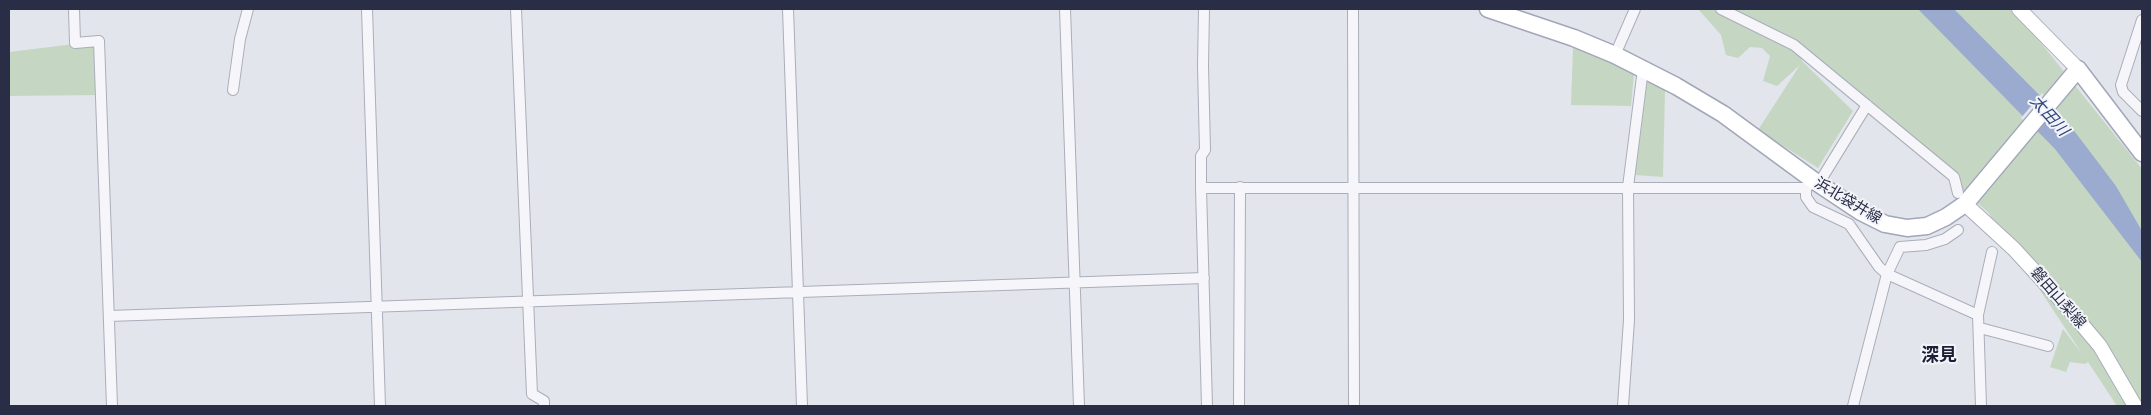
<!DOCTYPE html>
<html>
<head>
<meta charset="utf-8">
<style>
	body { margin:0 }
	#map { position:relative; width:2151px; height:415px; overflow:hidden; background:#e2e5ec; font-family:Figtree,sans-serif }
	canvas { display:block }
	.frame { position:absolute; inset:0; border:10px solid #292e46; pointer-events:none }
</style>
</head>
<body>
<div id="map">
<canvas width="2151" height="415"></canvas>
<div class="frame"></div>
</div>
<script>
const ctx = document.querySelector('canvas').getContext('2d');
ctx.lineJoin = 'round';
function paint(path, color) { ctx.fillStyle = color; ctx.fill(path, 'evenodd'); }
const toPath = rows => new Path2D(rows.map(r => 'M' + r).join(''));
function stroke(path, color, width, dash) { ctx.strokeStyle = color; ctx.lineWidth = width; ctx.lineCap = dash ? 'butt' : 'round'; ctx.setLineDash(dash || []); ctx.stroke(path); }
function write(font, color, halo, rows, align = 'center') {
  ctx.font = font + ' Figtree,"Noto Sans JP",sans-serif'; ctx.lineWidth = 4; ctx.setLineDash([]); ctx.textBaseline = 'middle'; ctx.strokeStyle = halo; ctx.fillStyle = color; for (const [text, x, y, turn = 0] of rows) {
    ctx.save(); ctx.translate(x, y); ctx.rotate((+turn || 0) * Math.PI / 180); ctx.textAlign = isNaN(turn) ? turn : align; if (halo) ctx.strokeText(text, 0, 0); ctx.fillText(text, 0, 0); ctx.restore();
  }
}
const green = toPath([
	[1698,9,2013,9,2017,13,2142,169,2142,406,2117,406,2088,362,2085,364,2070,362,2066,372,2050,367,2063,329,2083,355,1988,212,1800,51,1802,61,1853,111,1818,168,1758,130,1800,65,1777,86,1763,81,1770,56,1762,48,1750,47,1738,58,1726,55,1721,35],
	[99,41,101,95,9,96,9,52],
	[1573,47,1634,73,1631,106,1571,105],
	[1647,82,1665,90,1663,177,1635,175]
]);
const water = toPath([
	[1918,9,1954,9,2072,128,2116,186,2142,231,2142,262,2055,149]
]);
const pier = toPath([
	[2042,93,2055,107,2035,132,2021,118]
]);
const minor = toPath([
	[74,9,75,43,99,41,112,406],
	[367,9,380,406],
	[516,9,532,394,544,401,544,406],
	[788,9,802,406],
	[1065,9,1079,406],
	[1204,9,1203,66,1205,150,1201,156,1201,188,1207,406],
	[1353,9,1354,406],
	[1721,9,1794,45,1954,177,1958,193],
	[2142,20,2121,85,2123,92,2142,111],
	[1615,55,1635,9],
	[233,90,240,39,248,9],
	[1811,183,1806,188,1806,197,1813,207,1849,224,1879,267,1887,274,1978,315],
	[1819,183,1867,105],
	[1201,188,1806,188],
	[109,316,1204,278],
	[1980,328,2048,346],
	[1239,406,1240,187],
	[1623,406,1629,320,1628,187,1643,69],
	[1853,406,1887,274,1900,247,1926,245,1945,239,1958,230],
	[1981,406,1978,315,1992,252]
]);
const secondary = toPath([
	[2019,9,2078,69],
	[1965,204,2014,249,2068,308,2100,346,2135,406]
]);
const primary = toPath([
	[1488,9,1574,38,1615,55,1676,86,1723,114,1813,180,1861,212,1885,224,1907,228,1927,226,1946,217,1965,204,2078,69,2142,153]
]);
const streetNames = [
	["浜北袋井線",1848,201,31],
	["磐田山梨線",2058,298,49]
];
const waterNames = [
	["太田川",2049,116,48]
];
const quarterNames = [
	["深見",1939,356]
];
paint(green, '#c5d7c3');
paint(water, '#9babcf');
paint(pier, '#e2e5ec');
stroke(minor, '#aaaeba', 12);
stroke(secondary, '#aaaeba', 16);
stroke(primary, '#a1a6b9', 19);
stroke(minor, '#f6f6fa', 10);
stroke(secondary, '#fff', 14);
stroke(primary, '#fff', 16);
write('15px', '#292e46', '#f3f4f9', streetNames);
write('italic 16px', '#2f457e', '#f3f4f9', waterNames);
write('bold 18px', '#1b2037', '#f3f4f9', quarterNames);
</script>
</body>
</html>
